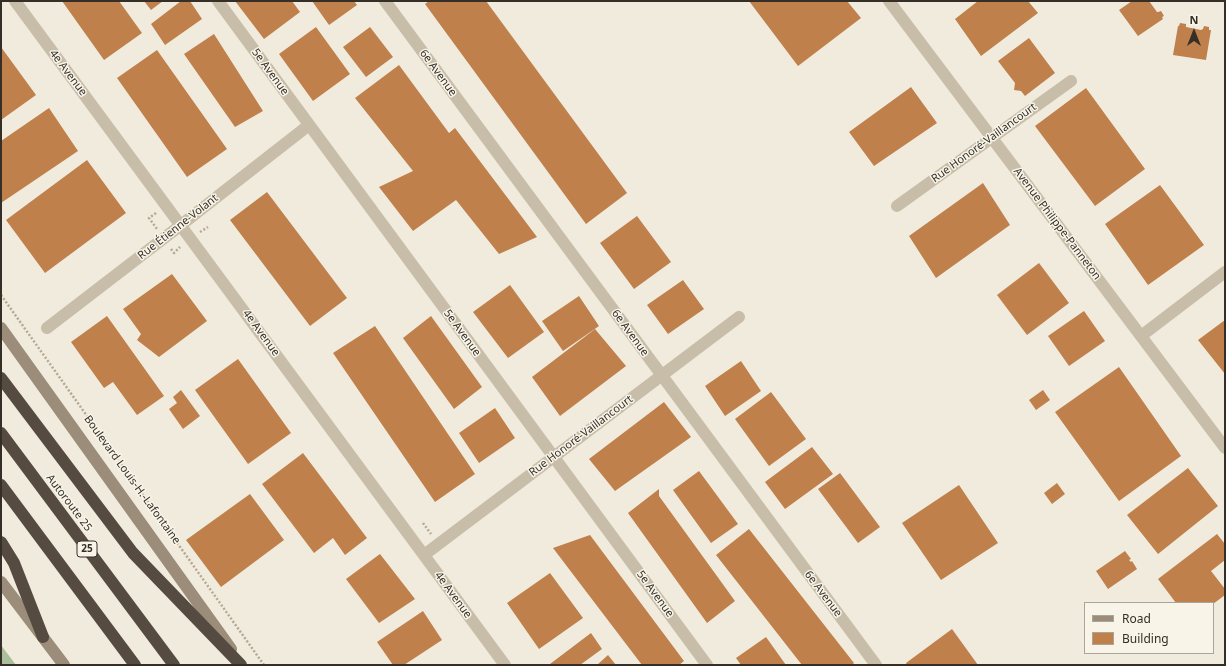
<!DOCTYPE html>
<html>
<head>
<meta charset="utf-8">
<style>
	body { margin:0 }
	#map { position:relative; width:1226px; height:666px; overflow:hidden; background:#f0ebdc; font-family:"Noto Sans",sans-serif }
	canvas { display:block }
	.frame { position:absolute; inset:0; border:2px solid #352f28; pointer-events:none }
	.legend { position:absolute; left:1084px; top:602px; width:130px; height:52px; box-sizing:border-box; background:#f8f4e8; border:1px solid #aaa59b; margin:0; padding:5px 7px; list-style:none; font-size:12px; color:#352f28 }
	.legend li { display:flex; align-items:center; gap:8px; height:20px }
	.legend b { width:20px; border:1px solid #aaa59b }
	.north { position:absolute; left:1174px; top:12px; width:40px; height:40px; -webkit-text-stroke:3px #f8f4e8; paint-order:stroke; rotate:0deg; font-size:11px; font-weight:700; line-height:16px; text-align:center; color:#352f28 }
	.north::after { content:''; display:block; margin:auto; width:14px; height:18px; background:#352f28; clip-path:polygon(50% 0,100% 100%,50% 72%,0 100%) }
</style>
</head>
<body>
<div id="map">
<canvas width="1226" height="666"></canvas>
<div class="frame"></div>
<ul class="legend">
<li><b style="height:5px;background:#9b8d7a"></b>Road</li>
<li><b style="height:11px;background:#bf804c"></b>Building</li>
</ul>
<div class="north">N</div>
</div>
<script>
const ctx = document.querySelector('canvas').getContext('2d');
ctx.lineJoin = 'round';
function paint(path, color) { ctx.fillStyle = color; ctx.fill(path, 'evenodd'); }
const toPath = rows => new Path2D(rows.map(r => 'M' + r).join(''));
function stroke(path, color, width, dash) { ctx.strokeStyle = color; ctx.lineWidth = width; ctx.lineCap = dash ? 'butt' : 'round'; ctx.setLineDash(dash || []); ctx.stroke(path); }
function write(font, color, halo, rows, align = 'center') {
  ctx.font = font + ' "Noto Sans",sans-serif'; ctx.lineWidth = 3; ctx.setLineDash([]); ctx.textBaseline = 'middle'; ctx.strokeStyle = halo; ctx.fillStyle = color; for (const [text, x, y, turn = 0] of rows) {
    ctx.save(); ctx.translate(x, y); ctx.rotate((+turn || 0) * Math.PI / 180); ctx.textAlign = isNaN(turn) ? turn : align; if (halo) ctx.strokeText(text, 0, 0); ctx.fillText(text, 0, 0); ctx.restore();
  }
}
const green = toPath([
	[1,645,16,665,1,665]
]);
const building = toPath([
	[62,1,119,1,142,33,104,60],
	[144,1,163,1,151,10],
	[181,1,190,1,202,19,165,45,151,24],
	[235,1,292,1,300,12,264,39],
	[312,1,354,1,357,5,329,25],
	[429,1,486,1,627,193,586,224,425,4],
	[749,1,847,1,861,18,798,66],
	[978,1,1028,1,1038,13,981,56,955,19],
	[1132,1,1149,1,1157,12,1158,12,1161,11,1164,16,1162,17,1163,19,1138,36,1119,10],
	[1180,23,1186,24,1186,27,1201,30,1203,29,1204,26,1209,27,1209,30,1211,30,1206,60,1173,55,1178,26,1179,26],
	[316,27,350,74,313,101,279,54],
	[370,27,393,57,366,77,343,47],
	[214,34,263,111,235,127,184,54],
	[1029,38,1055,73,1025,96,1021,91,1014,90,1015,83,998,61],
	[1,47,36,95,1,120],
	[157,50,227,149,187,177,117,78],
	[399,65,449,133,455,128,537,237,499,254,456,200,413,231,379,187,413,171,355,98],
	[911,87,937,123,874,166,849,132],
	[1086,88,1145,169,1095,206,1035,126],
	[49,108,78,151,1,203,1,141],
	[87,160,126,213,45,273,6,220],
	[983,183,1010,225,936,278,909,236],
	[1160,185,1204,245,1148,285,1105,224],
	[267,192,347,298,310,326,230,220],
	[637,216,671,262,634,289,600,243],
	[1039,263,1069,303,1027,335,997,295],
	[172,274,207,321,159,357,137,340,141,334,123,309],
	[683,280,704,309,668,334,647,305],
	[510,285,544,332,508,358,473,312],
	[579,296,599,326,563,351,542,321],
	[1084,311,1105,341,1069,366,1048,336],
	[107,316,164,396,137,415,113,382,104,388,71,342],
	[431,316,482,387,454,409,403,338],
	[1225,320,1225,374,1198,340],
	[375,326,475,474,435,502,333,353],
	[595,329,626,366,560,416,532,377],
	[238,359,291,433,248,464,195,390],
	[741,361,761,391,725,416,705,386],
	[1119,367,1181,456,1119,501,1055,412],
	[181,390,200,416,183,429,169,409,177,403,173,397],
	[1043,390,1050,400,1036,410,1029,400],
	[771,392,806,439,769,466,735,419],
	[664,402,691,437,615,491,589,459],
	[495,408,515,438,479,463,459,433],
	[812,447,833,474,785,509,765,482],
	[303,453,367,538,345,555,333,538,314,553,262,484],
	[1188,468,1218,506,1158,554,1127,515],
	[699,471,738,524,711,543,673,490],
	[840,473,880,527,858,543,818,489],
	[1057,483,1065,494,1052,504,1044,493],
	[959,485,998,543,941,580,902,523],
	[659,489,659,496,735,601,707,623,628,513],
	[250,494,284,540,221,587,186,540],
	[749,529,854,663,852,665,802,665,716,555],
	[1217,534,1225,544,1225,560,1211,571,1225,589,1225,595,1213,604,1213,603,1176,603,1158,579],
	[590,535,684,661,679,665,642,665,553,548],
	[1125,551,1131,559,1129,560,1131,562,1132,561,1137,569,1108,589,1096,571],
	[380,554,415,599,379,623,346,579],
	[550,573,583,618,539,649,507,603],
	[423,611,442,640,404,665,393,665,377,642],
	[952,629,978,665,907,665,906,663],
	[591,633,602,649,580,665,550,665,550,664],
	[766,637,786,665,741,665,736,658],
	[608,655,616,665,597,665]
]);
const path = toPath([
	[156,213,149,218,157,229],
	[200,232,208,227],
	[171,249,174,253,180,247],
	[1,295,264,665],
	[423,523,431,534]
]);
const street = toPath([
	[15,1,505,665],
	[218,1,707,665],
	[385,1,876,665],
	[889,1,1225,448],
	[897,206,1071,81],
	[47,328,181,225,309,125],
	[1141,336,1225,272],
	[424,555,739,317]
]);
const secondary = toPath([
	[1,328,231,649],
	[1,582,64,665]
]);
const highway = toPath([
	[1,378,133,553,241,665],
	[1,433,174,665],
	[1,485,135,665],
	[1,542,14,563,43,637]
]);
const shields = [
	[87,549,20]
];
const shieldNames = [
	["25",87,549]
];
const streetNames = [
	["5e Avenue",270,72,54],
	["4e Avenue",68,73,53],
	["6e Avenue",438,73,54],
	["Rue Honoré-Vaillancourt",984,143,-36],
	["Avenue Philippe-Panneton",1057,224,53],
	["Rue Étienne-Volant",178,227,-38],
	["4e Avenue",261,333,54],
	["5e Avenue",462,333,54],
	["6e Avenue",630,333,54],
	["Rue Honoré-Vaillancourt",581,436,-37],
	["Boulevard Louis-H.-Lafontaine",132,480,54],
	["Autoroute 25",69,503,53],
	["5e Avenue",655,594,54],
	["6e Avenue",823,594,53],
	["4e Avenue",453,595,54]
];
paint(green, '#acbf9d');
paint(building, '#bf804c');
stroke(path, '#b4a893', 2.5, [2, 2]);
stroke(street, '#c8bda9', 12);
stroke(secondary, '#9b8d7a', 12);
stroke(highway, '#564b40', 12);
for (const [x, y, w] of shields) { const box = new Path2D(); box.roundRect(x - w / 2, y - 8, w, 16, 3); ctx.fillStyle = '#f8f4e8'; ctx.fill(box); stroke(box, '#352f28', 1); }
write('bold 10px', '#352f28', null, shieldNames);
write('11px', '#352f28', '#f8f4e8', streetNames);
</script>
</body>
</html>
